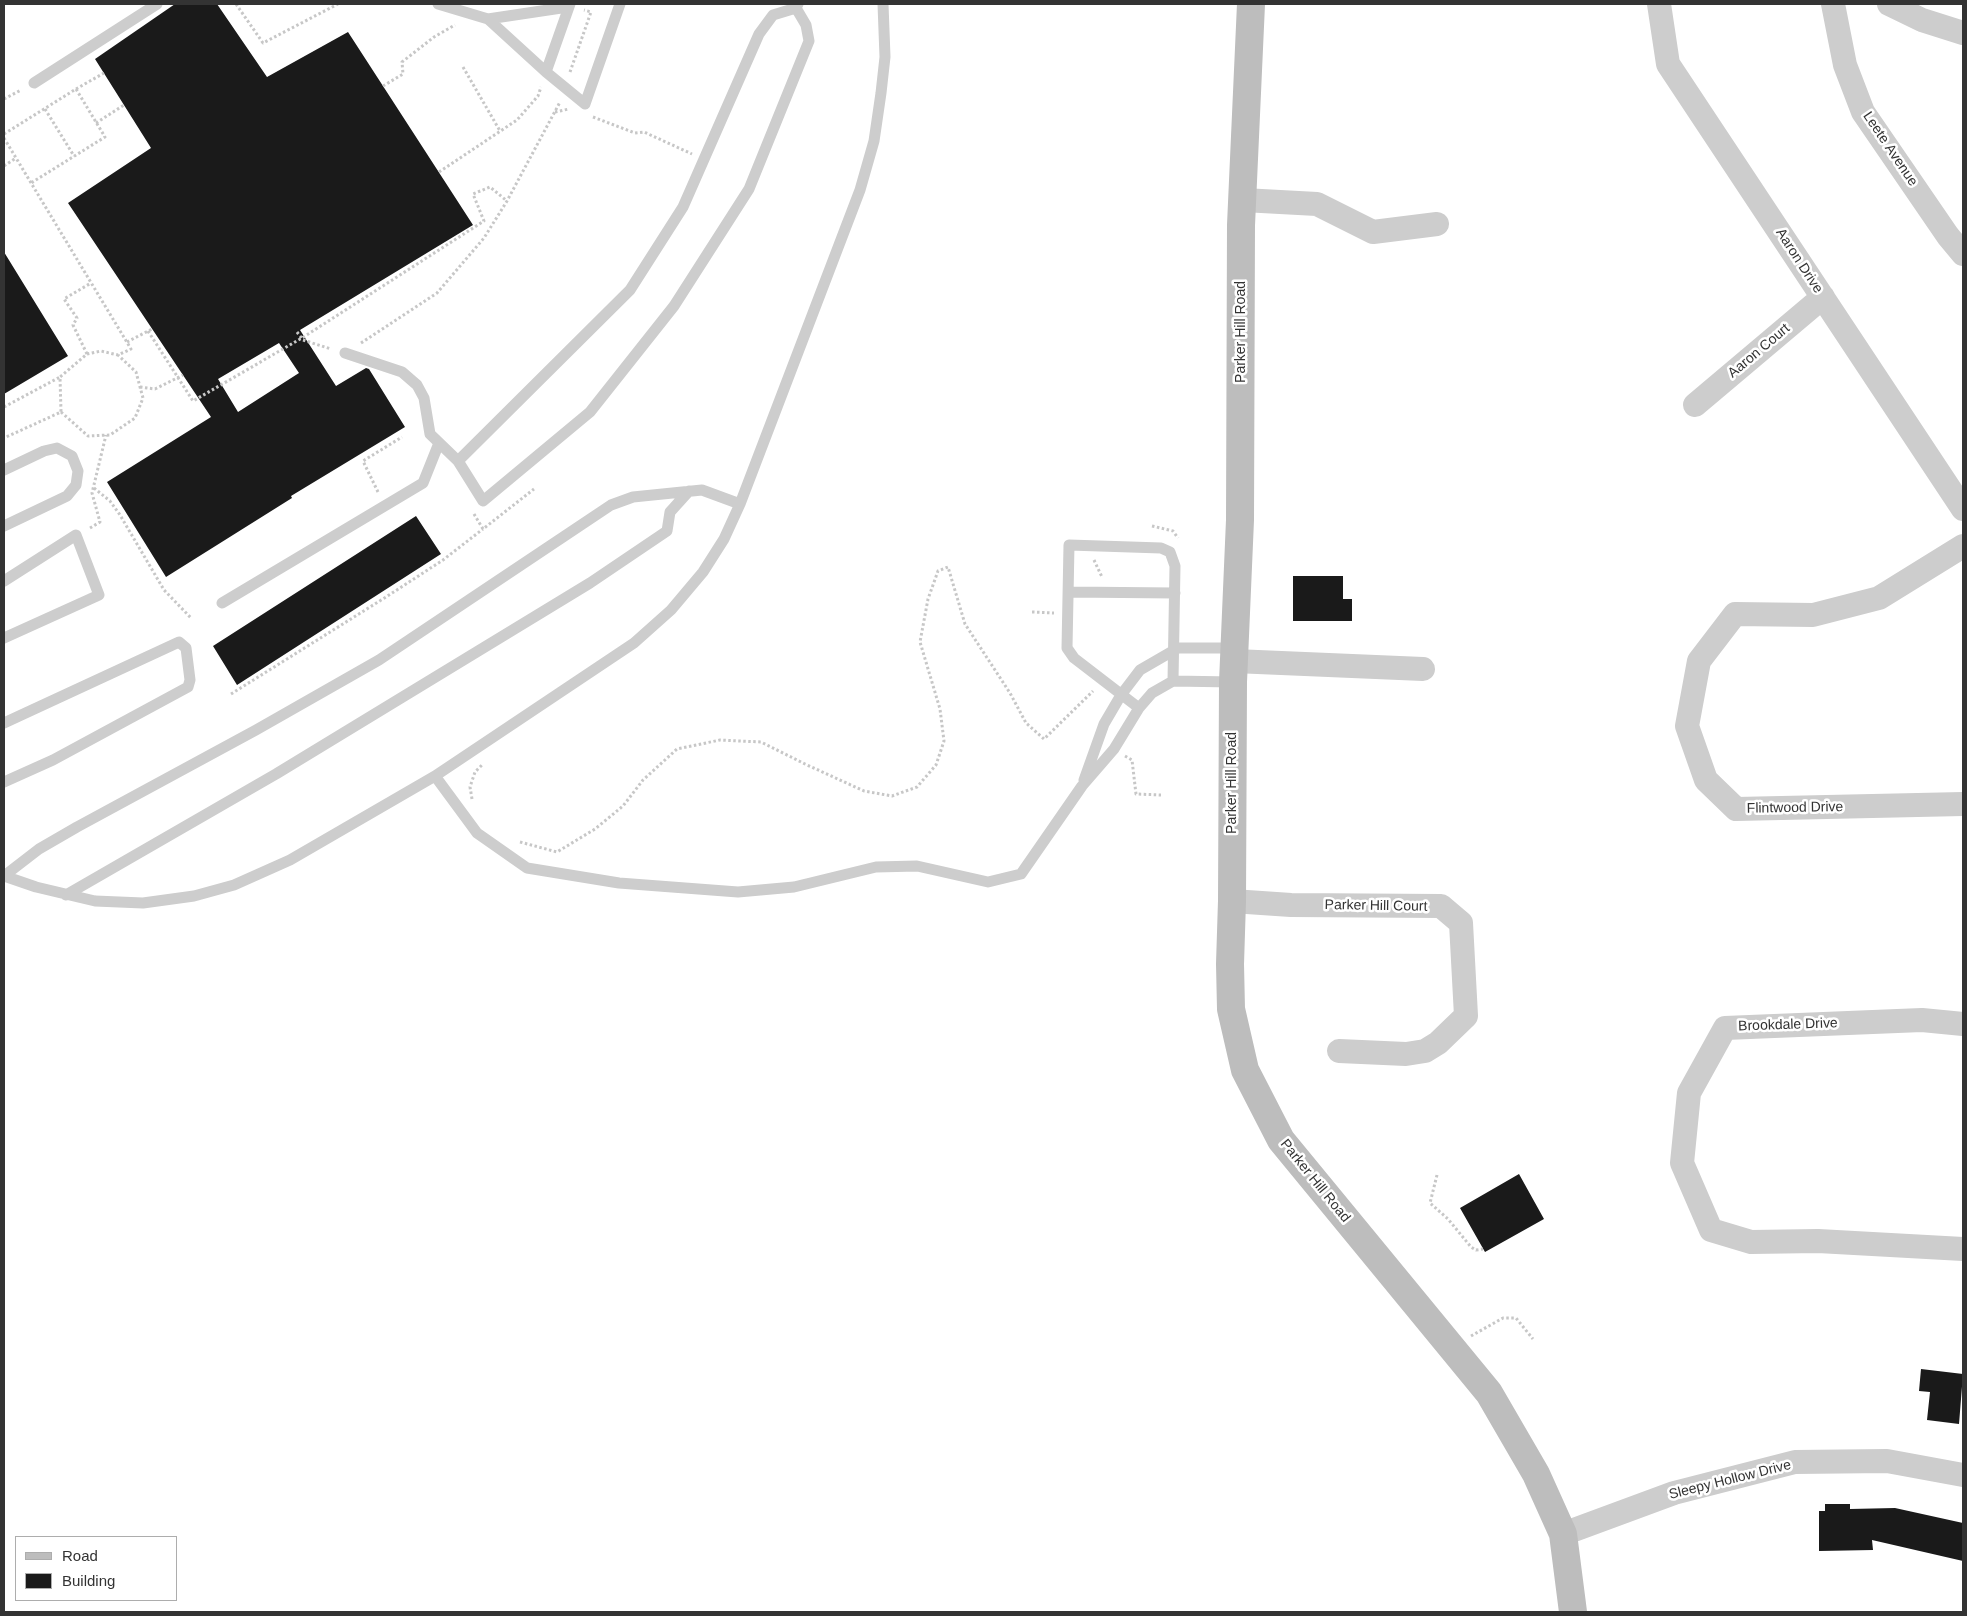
<!DOCTYPE html>
<html>
<head>
<meta charset="utf-8">
<style>
	body { margin:0 }
	#map { position:relative; width:1967px; height:1616px; overflow:hidden; background:#fff; font-family:Arial,sans-serif }
	canvas { display:block }
	.frame { position:absolute; inset:0; border:5px solid #333; pointer-events:none }
	.legend { position:absolute; left:15px; top:1536px; width:162px; height:65px; box-sizing:border-box; background:#fff; border:1px solid #adadad; margin:0; padding:6px 9px; list-style:none; font-size:15px; color:#333 }
	.legend li { display:flex; align-items:center; gap:10px; height:25px }
	.legend b { width:25px; border:1px solid #adadad }
</style>
</head>
<body>
<div id="map">
<canvas width="1967" height="1616"></canvas>
<div class="frame"></div>
<ul class="legend">
<li><b style="height:6px;background:#bdbdbd"></b>Road</li>
<li><b style="height:14px;background:#1a1a1a"></b>Building</li>
</ul>
</div>
<script>
const ctx = document.querySelector('canvas').getContext('2d');
ctx.lineJoin = 'round';
function paint(path, color) { ctx.fillStyle = color; ctx.fill(path, 'evenodd'); }
const toPath = rows => new Path2D(rows.map(r => 'M' + r).join(''));
function stroke(path, color, width, dash) { ctx.strokeStyle = color; ctx.lineWidth = width; ctx.lineCap = dash ? 'butt' : 'round'; ctx.setLineDash(dash || []); ctx.stroke(path); }
function write(font, color, halo, rows, align = 'center') {
  ctx.font = font + ' Arial,sans-serif'; ctx.lineWidth = 5; ctx.setLineDash([]); ctx.textBaseline = 'middle'; ctx.strokeStyle = halo; ctx.fillStyle = color; for (const [text, x, y, turn = 0] of rows) {
    ctx.save(); ctx.translate(x, y); ctx.rotate((+turn || 0) * Math.PI / 180); ctx.textAlign = isNaN(turn) ? turn : align; if (halo) ctx.strokeText(text, 0, 0); ctx.fillText(text, 0, 0); ctx.restore();
  }
}
const building = toPath([
	[175,4,217,4,267,77,348,32,473,225,300,330,336,386,366,368,369,369,405,427,291,496,292,498,166,577,107,482,211,417,68,203,151,148,95,59],
	[279,343,299,373,238,412,218,379],
	[4,252,68,356,4,394],
	[416,516,441,554,237,685,213,646],
	[1293,576,1343,576,1343,599,1352,599,1352,621,1293,621],
	[1519,1174,1544,1219,1485,1252,1460,1208],
	[1921,1369,1963,1374,1959,1424,1927,1420,1930,1392,1919,1391],
	[1825,1504,1850,1504,1850,1509,1895,1508,1963,1523,1963,1561,1872,1540,1873,1550,1819,1551,1819,1511,1825,1511]
]);
const path = toPath([
	[236,4,263,43,338,4],
	[463,67,500,131],
	[570,72,591,12,584,10],
	[383,86,403,74,402,62,434,37,455,25],
	[76,89,104,73],
	[4,99,21,90],
	[45,109,74,156],
	[555,112,569,109],
	[593,117,635,133,644,132,692,154],
	[96,123,124,105],
	[4,134,76,89,105,137,31,183],
	[4,138,131,349,118,355,101,351,87,354,60,377,61,412,4,438],
	[4,166,16,158],
	[439,172,517,120,538,96,541,87],
	[148,331,193,401,302,338,484,221,473,194,490,187,507,201],
	[297,332,303,340,331,349],
	[127,342,152,329],
	[361,343,437,293,484,238,507,201,560,102],
	[87,354,73,325,77,318,64,299,91,283],
	[140,387,155,389,183,375],
	[4,407,60,377],
	[61,412,88,436,110,435,135,418,143,398,136,372,118,355],
	[94,488,110,501,120,515,164,590,191,618],
	[378,492,363,461,402,437],
	[474,514,483,529,534,489],
	[1152,526,1173,531,1178,538],
	[90,528,100,522,92,493,106,435],
	[1094,560,1102,577],
	[1032,612,1054,613],
	[231,694,386,597,443,560,483,529],
	[1125,756,1132,760,1136,794,1161,795],
	[472,799,470,787,475,772,482,765],
	[520,842,557,852,595,829,623,806,643,780,677,749,720,740,761,742,805,764,864,791,892,796,917,787,936,765,944,741,940,709,920,642,928,599,938,571,948,567,965,624,1010,693,1026,723,1044,739,1093,691],
	[1437,1175,1430,1203,1448,1219,1471,1247,1476,1250,1483,1249],
	[1471,1336,1503,1318,1516,1318,1533,1339]
]);
const lane = toPath([
	[438,4,488,19,546,72,570,4],
	[796,8,806,25,809,41,749,189,674,306,590,412,483,501,458,461,630,290,683,207,759,34,773,15,796,8,798,4],
	[488,19,568,7],
	[546,72,585,104,620,4],
	[34,83,157,4],
	[345,353,402,372,417,385,424,398,430,434,458,461],
	[4,470,44,451,57,448,72,456,78,471,76,485,67,496,4,526],
	[4,581,76,535,99,595,4,638],
	[1069,592,1175,593],
	[222,603,423,483,439,443],
	[1139,708,1074,658,1067,648,1069,545,1161,548,1170,552,1175,566,1173,681],
	[4,723,179,642,186,648,190,680,188,687,53,760,4,782],
	[435,776,477,833,527,868,619,883,738,892,794,887,876,867,917,866,988,882,1021,874,1082,786,1114,749,1139,708,1152,693,1173,681,1233,682],
	[1084,780,1104,724,1121,695,1140,670,1178,648,1234,648],
	[4,876,36,887,95,901,143,903,194,896,234,885,290,860,435,776,634,643,671,610,703,572,724,539,740,504,860,190,874,141,881,93,885,57,883,4],
	[4,876,39,849,77,827,256,730,379,660,611,505,633,497,702,490,740,504],
	[66,895,276,774,590,583,667,531,670,512,689,491]
]);
const street = toPath([
	[1659,4,1668,64,1963,509],
	[1833,4,1845,65,1863,112,1948,236,1963,254],
	[1889,4,1922,20,1963,33],
	[1243,200,1317,204,1373,232,1437,224],
	[1695,405,1823,297],
	[1963,546,1879,598,1813,615,1735,614,1699,661,1687,726,1706,780,1736,809,1963,804],
	[1234,661,1423,669],
	[1232,901,1291,905,1441,906,1461,923,1466,1016,1438,1043,1425,1051,1406,1054,1339,1051],
	[1963,1024,1922,1020,1725,1028,1689,1093,1682,1163,1711,1230,1751,1242,1818,1241,1963,1249],
	[1563,1534,1674,1493,1795,1462,1887,1461,1963,1475]
]);
const secondary = toPath([
	[1251,4,1241,225,1240,520,1233,682,1232,901,1230,964,1231,1009,1245,1070,1281,1140,1489,1393,1536,1474,1563,1534,1573,1612]
]);
const streetNames = [
	["Leete Avenue",1890,149,56],
	["Aaron Drive",1799,261,57],
	["Parker Hill Road",1241,332,-90],
	["Aaron Court",1759,351,-40],
	["Parker Hill Road",1232,783,-90],
	["Flintwood Drive",1795,808,-1],
	["Parker Hill Court",1376,906,1],
	["Brookdale Drive",1788,1025,-2],
	["Parker Hill Road",1315,1181,51],
	["Sleepy Hollow Drive",1730,1480,-14]
];
paint(building, '#1a1a1a');
stroke(path, '#c7c7c7', 3, [2.5, 2.5]);
stroke(lane, '#cdcdcd', 11);
stroke(street, '#cdcdcd', 24);
stroke(secondary, '#bdbdbd', 28);
write('14px', '#333', '#fff', streetNames);
</script>
</body>
</html>
